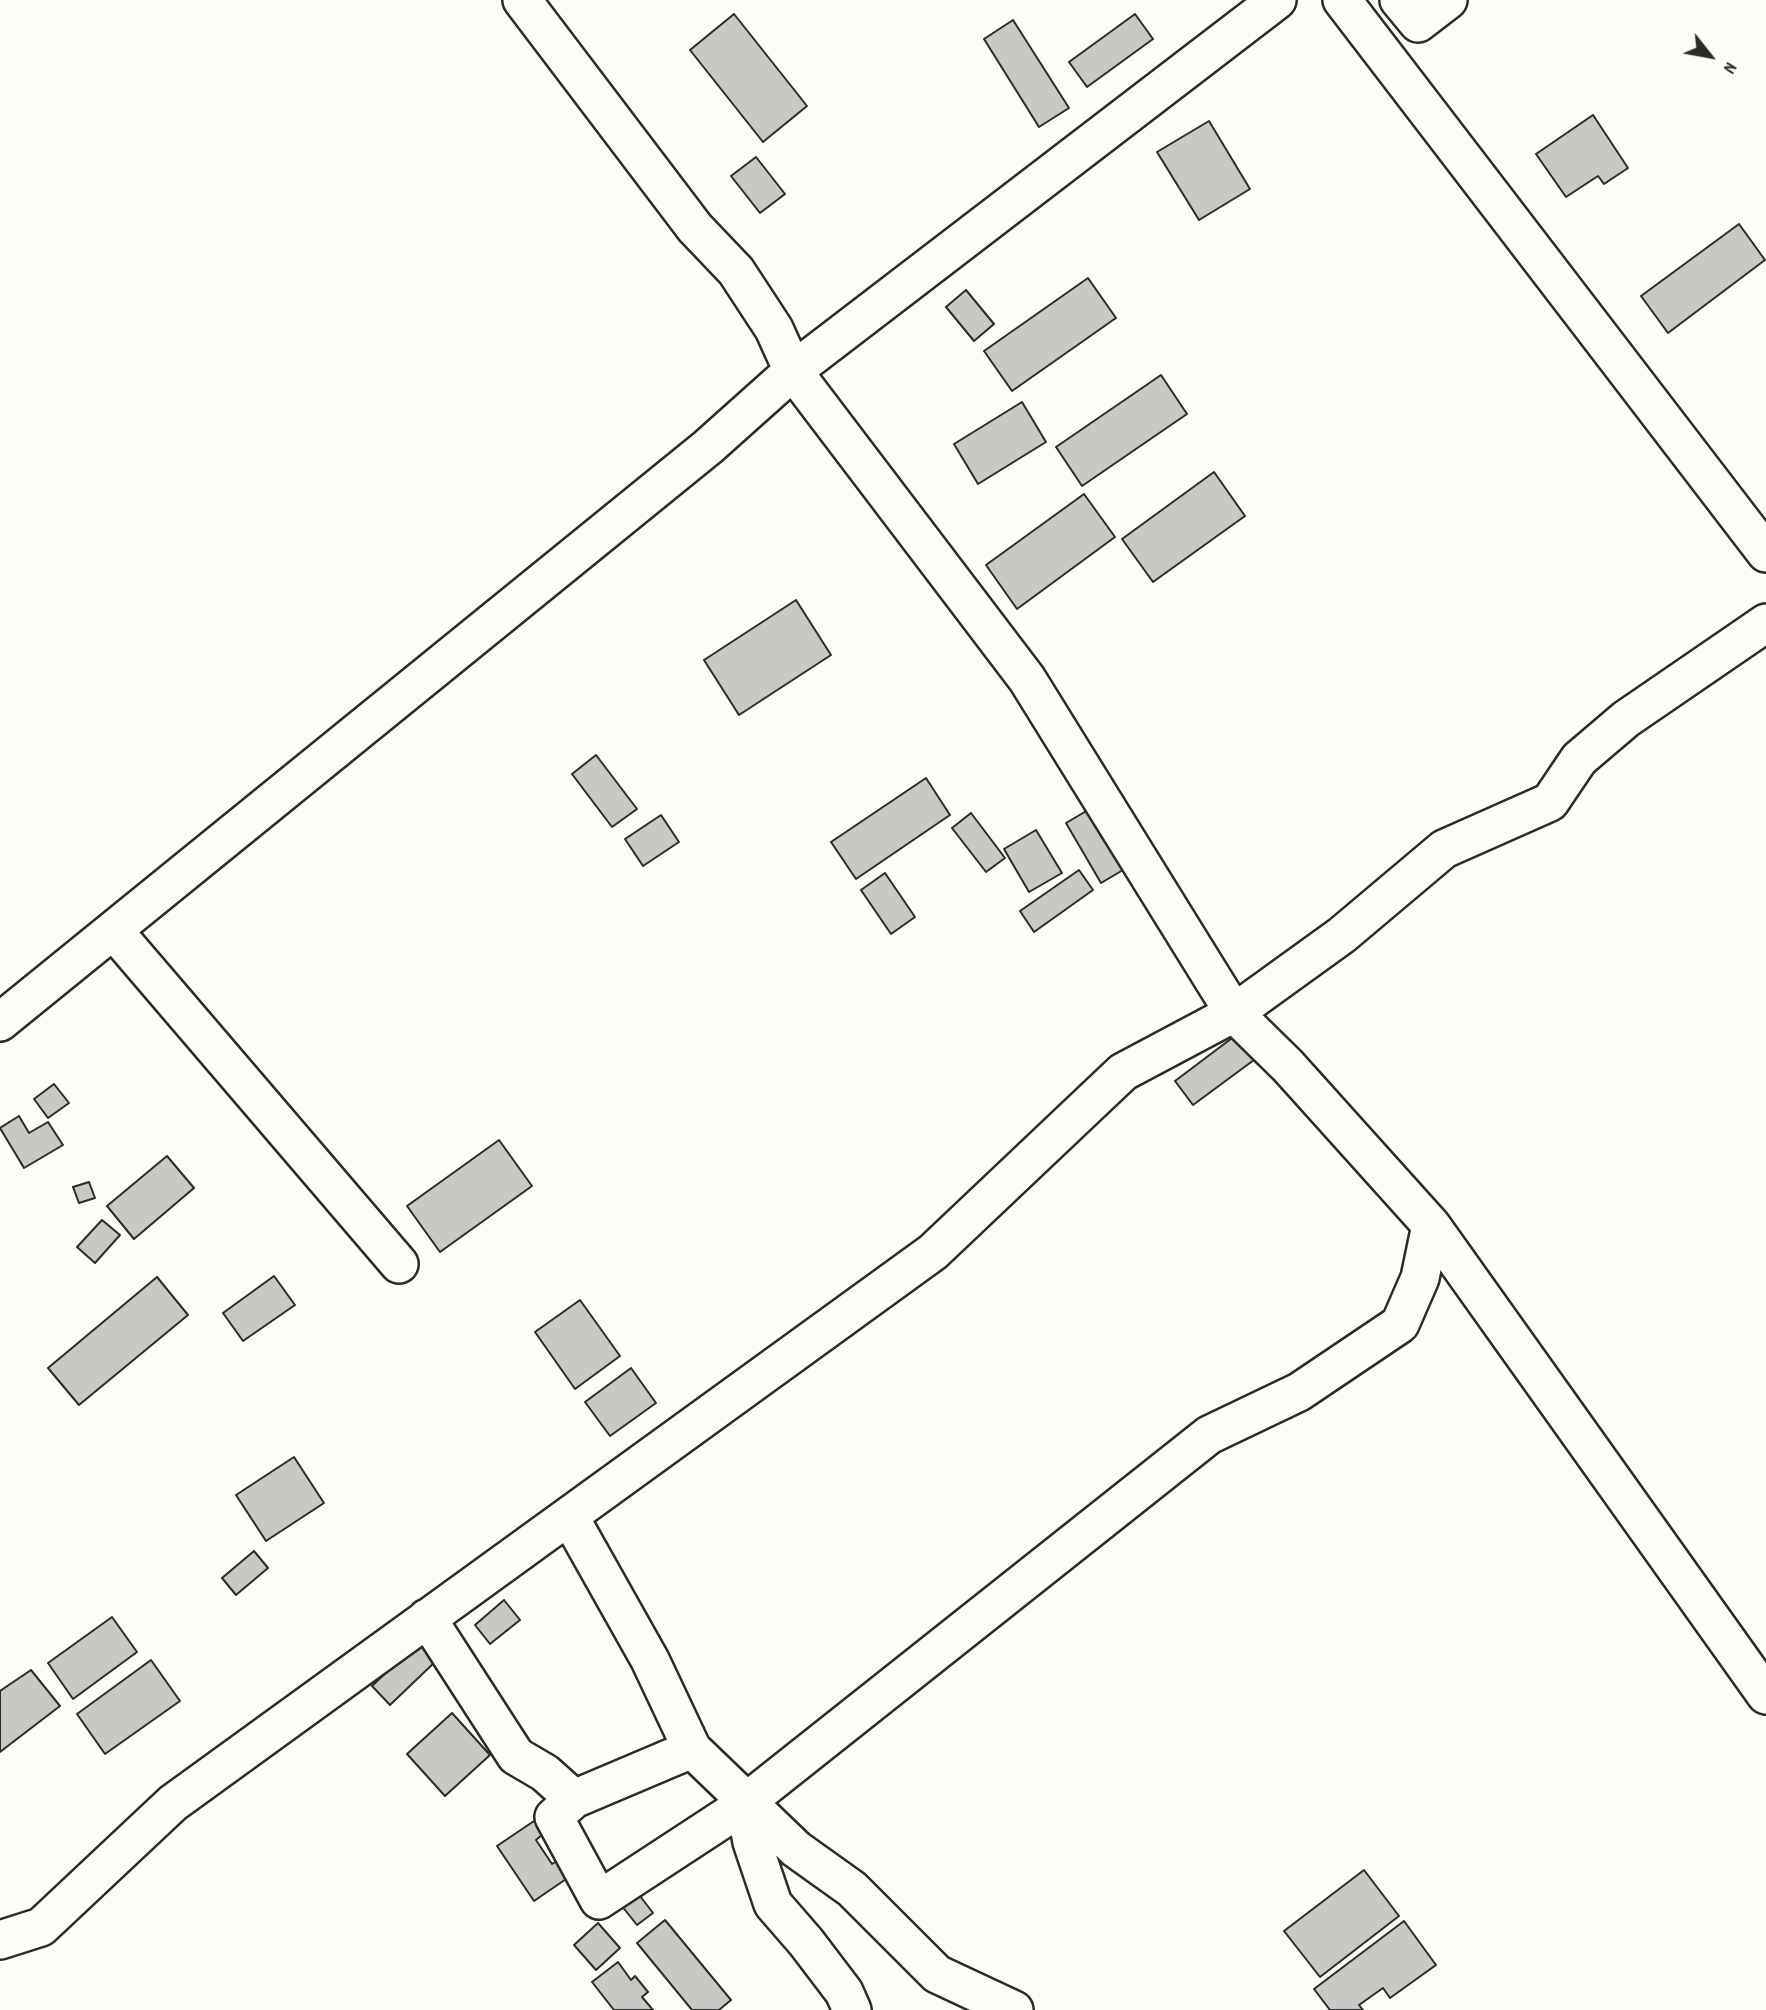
<!DOCTYPE html>
<html>
<head>
<meta charset="utf-8">
<style>
	body { margin:0 }
	#map { position:relative; width:1766px; height:2010px; overflow:hidden; background:#fdfcf7; font-family:Dekko,sans-serif }
	canvas { display:block }
	.north { position:absolute; left:1675px; top:21px; width:70px; height:70px; -webkit-text-stroke:5px #fdfcf7; paint-order:stroke; rotate:121deg; font-size:19px; font-weight:700; line-height:28px; text-align:center; color:#2b2b2b }
	.north::after { content:''; display:block; margin:auto; width:24px; height:32px; background:#2b2b2b; clip-path:polygon(50% 0,100% 100%,50% 72%,0 100%) }
</style>
</head>
<body>
<div id="map">
<canvas width="1766" height="2010"></canvas>
<div class="north">N</div>
</div>
<script>
const ctx = document.querySelector('canvas').getContext('2d');
ctx.lineJoin = 'round';
function paint(path, color) { ctx.fillStyle = color; ctx.fill(path, 'evenodd'); }
const toPath = rows => new Path2D(rows.map(r => 'M' + r).join(''));
function stroke(path, color, width, dash) { ctx.strokeStyle = color; ctx.lineWidth = width; ctx.lineCap = dash ? 'butt' : 'round'; ctx.setLineDash(dash || []); ctx.stroke(path); }
const building = toPath([
	[734,14,807,106,763,142,690,50,734,14],
	[1135,14,1153,39,1087,87,1069,62,1135,14],
	[1013,20,1069,108,1039,127,984,39,1013,20],
	[1593,115,1628,168,1604,184,1598,176,1566,197,1536,154,1593,115],
	[1209,121,1250,189,1199,220,1157,152,1209,121],
	[756,157,785,194,760,213,731,176,756,157],
	[1739,224,1765,260,1668,333,1641,296,1739,224],
	[1088,278,1116,318,1012,391,984,351,1088,278],
	[966,290,994,324,974,341,946,307,966,290],
	[1161,375,1187,414,1082,486,1056,447,1161,375],
	[1022,402,1046,442,978,484,954,444,1022,402],
	[1214,472,1245,516,1153,582,1122,539,1214,472],
	[1084,494,1115,537,1017,609,986,565,1084,494],
	[796,600,831,655,739,715,704,660,796,600],
	[596,755,637,809,612,827,572,774,596,755],
	[926,778,950,815,856,879,831,842,926,778],
	[1088,810,1123,870,1101,883,1066,823,1088,810],
	[971,813,1005,858,986,872,952,828,971,813],
	[661,815,679,842,643,866,625,839,661,815],
	[1036,830,1062,873,1029,892,1004,849,1036,830],
	[1079,870,1093,890,1034,932,1020,911,1079,870],
	[885,873,915,917,891,934,861,890,885,873],
	[1244,1029,1262,1054,1193,1105,1175,1081,1244,1029],
	[54,1084,69,1103,48,1118,34,1099,54,1084],
	[19,1116,29,1133,48,1122,63,1145,24,1168,0,1128,19,1116],
	[499,1140,532,1186,440,1252,407,1206,499,1140],
	[167,1156,194,1188,134,1239,107,1206,167,1156],
	[89,1182,95,1198,79,1203,73,1187,89,1182],
	[102,1220,120,1235,95,1263,77,1247,102,1220],
	[274,1276,295,1305,243,1341,223,1313,274,1276],
	[157,1277,188,1315,79,1405,48,1368,157,1277],
	[580,1300,620,1356,575,1389,535,1332,580,1300],
	[631,1368,656,1403,610,1436,585,1402,631,1368],
	[294,1457,324,1503,266,1541,236,1495,294,1457],
	[254,1551,268,1568,236,1595,222,1578,254,1551],
	[504,1600,520,1620,490,1644,475,1625,504,1600],
	[112,1617,137,1652,73,1699,48,1663,112,1617],
	[419,1641,437,1660,390,1705,372,1686,419,1641],
	[151,1660,180,1701,105,1754,77,1714,151,1660],
	[31,1670,60,1706,0,1752,0,1691,31,1670],
	[452,1713,490,1755,445,1796,407,1754,452,1713],
	[534,1821,543,1834,536,1840,552,1864,560,1859,572,1875,534,1901,497,1846,534,1821],
	[1364,1870,1399,1916,1320,1977,1284,1931,1364,1870],
	[637,1892,653,1913,637,1925,621,1905,637,1892],
	[665,1920,731,2000,719,2010,692,2010,637,1943,665,1920],
	[1404,1921,1436,1965,1390,1998,1383,1988,1359,2005,1363,2010,1330,2010,1314,1989,1404,1921],
	[598,1923,620,1948,596,1970,574,1945,598,1923],
	[618,1962,631,1980,635,1976,648,1992,642,1997,653,2010,614,2010,592,1982,618,1962]
]);
const street = toPath([
	[1277,0,793,371,1027,679,1234,1013,1288,1066,1431,1225,1766,1695],
	[1342,0,1766,553],
	[1399,0,1418,23,1448,0],
	[114,931,399,1264],
	[0,1022,708,447,793,371,774,329,736,271,695,228,522,0],
	[569,1516,650,1660,692,1749,796,1849,852,1889,937,1974,1014,2010],
	[427,1618,516,1756,545,1773,574,1799,554,1817,599,1900,735,1811,1209,1435,1299,1392,1400,1324,1420,1278,1431,1225],
	[574,1799,692,1749],
	[745,1803,752,1842,773,1904,806,1942,844,1992,852,2010],
	[0,1940,41,1927,173,1803,933,1252,1123,1072,1234,1013,1342,935,1444,849,1550,802,1579,759,1626,719,1766,623]
]);
paint(building, '#c9c8c4');
stroke(building, '#2b2b2b', 2);
stroke(street, '#2b2b2b', 42);
stroke(street, '#fdfcf7', 37);
</script>
</body>
</html>
